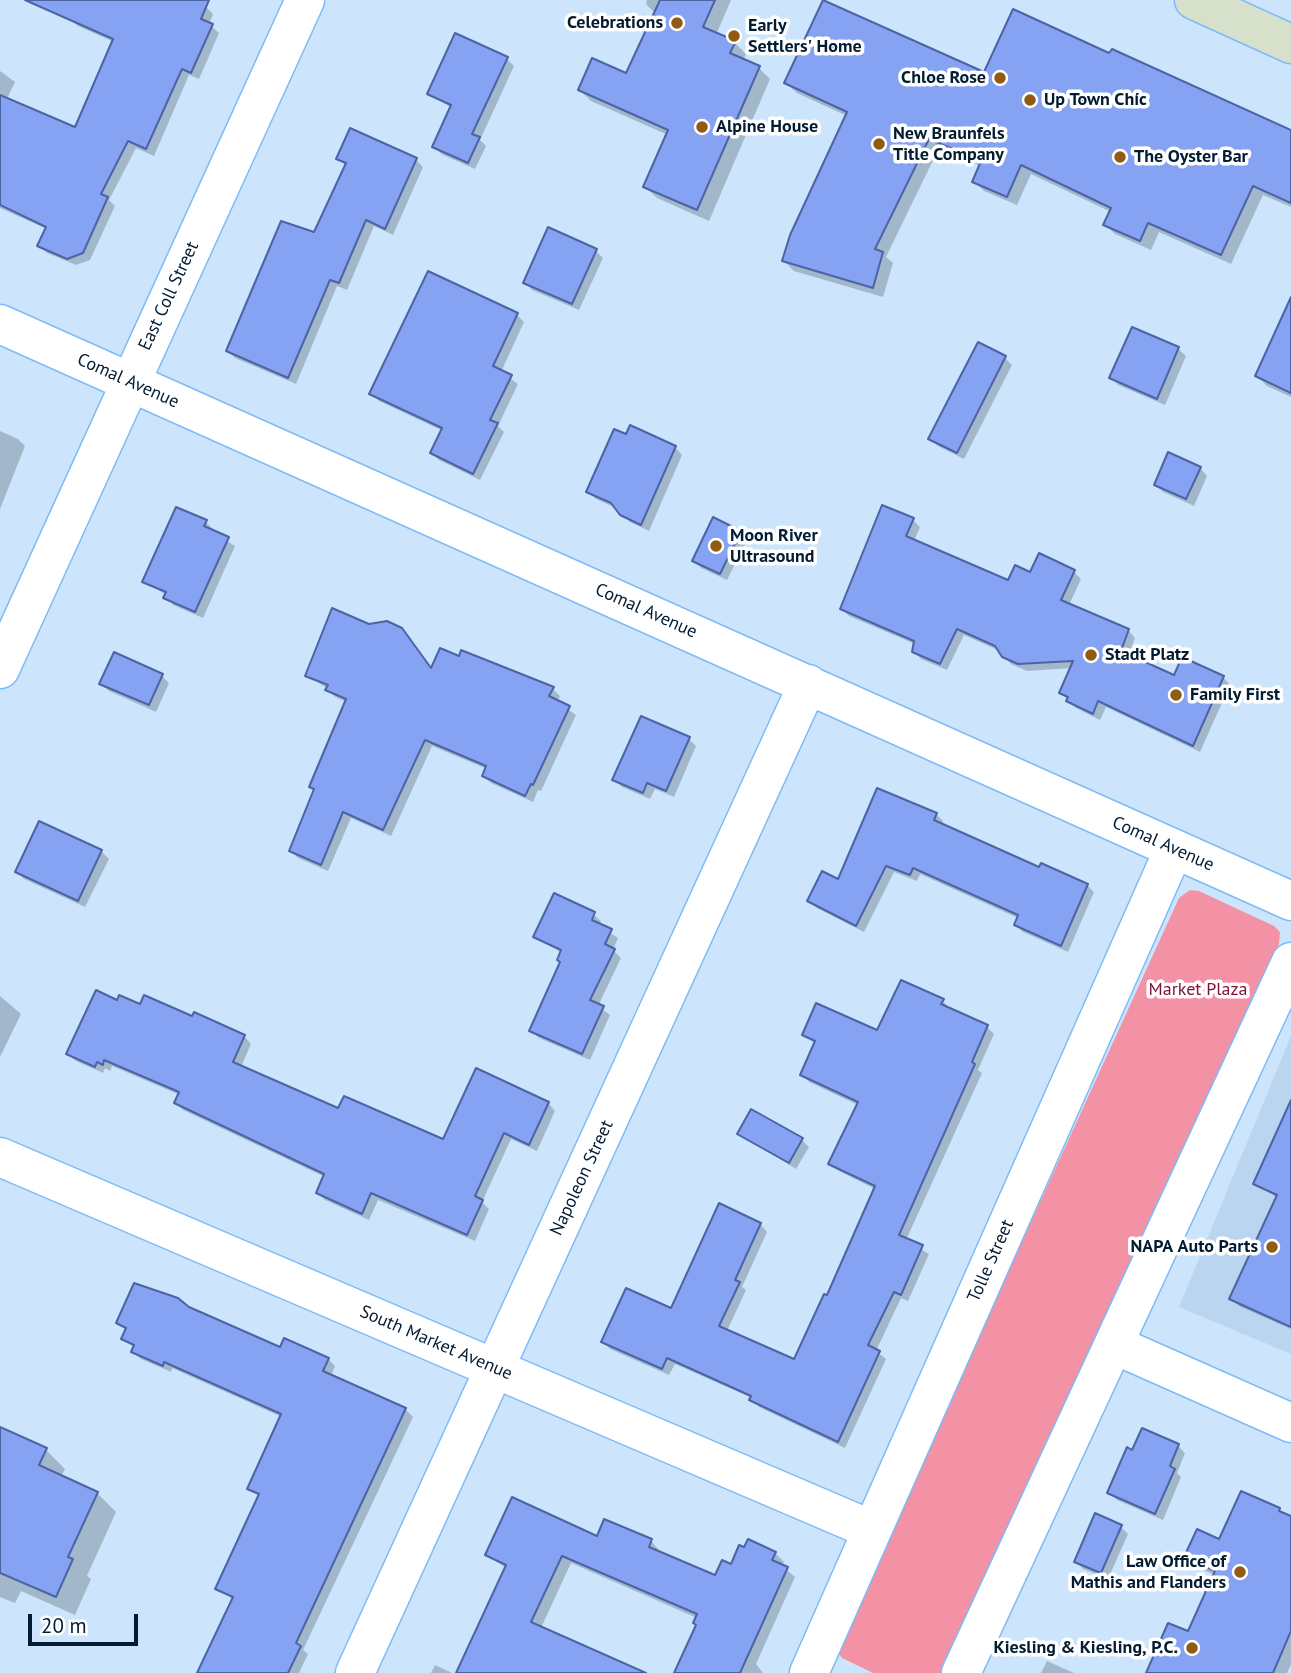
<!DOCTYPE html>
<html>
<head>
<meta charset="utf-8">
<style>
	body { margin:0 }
	#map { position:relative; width:1291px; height:1673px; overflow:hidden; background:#cce5fd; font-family:"PT Sans",sans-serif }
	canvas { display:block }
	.scale { position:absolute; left:28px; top:1614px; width:110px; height:32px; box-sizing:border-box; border:4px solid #031c32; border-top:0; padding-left:9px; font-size:21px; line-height:24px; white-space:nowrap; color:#031c32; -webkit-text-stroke:5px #fff; paint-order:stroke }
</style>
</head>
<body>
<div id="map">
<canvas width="1291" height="1673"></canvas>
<div class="scale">20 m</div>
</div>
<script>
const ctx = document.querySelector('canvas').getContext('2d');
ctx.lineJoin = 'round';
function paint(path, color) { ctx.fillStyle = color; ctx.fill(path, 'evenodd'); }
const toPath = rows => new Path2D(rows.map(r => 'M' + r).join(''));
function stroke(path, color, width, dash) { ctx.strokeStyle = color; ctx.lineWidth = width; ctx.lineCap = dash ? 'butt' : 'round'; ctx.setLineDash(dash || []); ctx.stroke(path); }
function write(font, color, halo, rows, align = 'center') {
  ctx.font = font + ' "PT Sans",sans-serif'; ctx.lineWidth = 7; ctx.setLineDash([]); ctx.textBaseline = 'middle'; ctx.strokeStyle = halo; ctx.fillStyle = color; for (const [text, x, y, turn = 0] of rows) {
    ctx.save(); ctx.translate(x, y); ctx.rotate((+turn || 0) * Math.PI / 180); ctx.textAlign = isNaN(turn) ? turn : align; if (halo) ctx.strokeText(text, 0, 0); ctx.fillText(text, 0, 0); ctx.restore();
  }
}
const built = toPath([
	[1291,1036,1291,1354,1179,1307]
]);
const green = toPath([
	[1190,890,1199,891,1274,926,1280,932,1279,944,945,1673,873,1673,842,1658,837,1651,838,1644,1179,898]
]);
const shadow = toPath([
	[79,0,210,0,206,7,213,14,209,24,219,33,199,79,189,75,154,156,136,148,109,200,115,206,90,260,76,265,47,253,39,245,47,229,0,208,0,165,76,130,114,42,78,26,70,19],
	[647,0,731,0,716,35,735,43,746,54,743,61,759,68,770,79,709,221,657,198,645,187,668,135,591,101,580,90,627,75,655,13,646,4],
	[1110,56,1291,131,1291,207,1263,195,1231,264,1159,232,1151,250,1115,234,1105,224,1111,212,1031,174,1017,205,984,191,974,181,981,166,939,148,886,257,893,263,883,297,794,271,784,261,847,116,797,93,786,83,985,74],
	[507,59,514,66,480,140,486,146,475,169,441,154,434,146,452,108,429,94],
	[0,71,15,82,4,105,0,104],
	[351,130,416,160,423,167,393,235,374,226,347,290,337,286,296,384,235,358,228,351,315,235,346,166,339,158],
	[596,251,603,258,579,310,532,290,525,282],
	[1291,302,1291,397,1267,386,1257,376],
	[517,315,524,322,501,372,518,384,498,426,504,432,480,480,439,460,432,453,443,431,379,401,371,393],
	[1132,329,1178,349,1186,356,1165,405,1118,385,1111,377],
	[1005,358,1012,365,964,459,938,446,931,439],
	[0,431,18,439,25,446,0,509],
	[675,447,682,455,649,531,630,522,618,509,596,499,588,492],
	[1200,468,1207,476,1194,506,1163,492,1156,485],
	[913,520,920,527,914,541,1008,582,1031,574,1039,556,1074,572,1081,579,1069,605,1128,630,1135,638,1128,656,1175,677,1223,677,1230,685,1200,752,1106,707,1100,720,1076,708,1061,693,1072,668,1027,671,1011,664,1000,651,964,635,947,670,921,659,914,651,915,644,849,616,842,609],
	[206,522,213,529,212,532,235,546,203,618,173,605,166,595,144,581],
	[740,532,747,540,727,580,701,568,694,560],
	[369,626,401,629,432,670,553,689,560,696,557,702,576,715,541,791,538,790,533,802,491,783,484,776,487,769,432,746,391,836,351,818,328,871,298,858,291,851,315,791,311,787,347,702,335,697,328,689,307,675],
	[162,676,169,683,156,712,109,691,101,683],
	[689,739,696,746,674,797,655,789,650,799,622,787,615,780],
	[936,814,943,821,941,825,1040,869,1087,885,1094,892,1068,952,1023,932,1016,925,1018,918,920,874,917,881,894,872,864,932,817,908,810,900],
	[40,823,101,851,109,859,85,907,24,879,17,872],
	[593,914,601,921,599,925,618,938,613,950,621,958,598,1006,610,1015,590,1060,539,1038,531,1031,562,963,562,953,535,936],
	[0,996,21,1014,0,1057],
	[943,1000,949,1010,987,1027,994,1034,978,1070,982,1073,906,1240,929,1254,908,1301,901,1298,876,1351,886,1359,845,1448,759,1407,752,1398,675,1364,669,1375,610,1349,603,1342,671,1310,760,1224,767,1232,742,1287,746,1290,727,1331,795,1361,828,1297,875,1189,837,1170,830,1163,858,1105,809,1082,802,1074,816,1044,804,1035,878,1032],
	[117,1002,193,1018,244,1036,251,1044,241,1067,339,1110,443,1141,548,1103,555,1111,537,1151,511,1139,482,1202,489,1209,475,1241,378,1200,369,1220,325,1200,318,1193,325,1177,183,1110,176,1103,180,1095,112,1066,110,1071,105,1068,103,1073,76,1061,68,1054],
	[1291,1107,1291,1329,1239,1306,1231,1298,1278,1198,1255,1183],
	[739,1134,802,1140,809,1147,796,1169],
	[188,1309,281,1349,328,1359,335,1366,331,1376,405,1409,413,1417,303,1650,308,1654,299,1673,199,1673,234,1600,217,1588,260,1497,250,1489,282,1417,172,1368,171,1372,141,1359,133,1352,135,1348,123,1339,127,1331,118,1323],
	[0,1429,46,1450,65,1469,61,1477,97,1493,116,1512,87,1576,91,1579,75,1615,21,1591,15,1603,0,1597],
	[1178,1446,1185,1453,1177,1473,1181,1477,1163,1520,1117,1500,1109,1493,1133,1452],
	[1242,1493,1291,1515,1291,1665,1287,1673,1148,1673,1189,1634,1215,1575,1197,1567,1186,1556,1220,1541],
	[1121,1527,1128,1534,1108,1579,1083,1569,1076,1561],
	[598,1538,651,1541,659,1550,658,1553,716,1578,732,1566,775,1553,784,1562,782,1566,795,1577,756,1664,763,1673,676,1673,698,1626,697,1618,571,1563,541,1628,602,1673,458,1673,506,1568,487,1555],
	[1047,1661,1074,1673,1041,1673],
	[435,1665,452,1673,431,1673]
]);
const building = toPath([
	[25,0,209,0,201,19,213,24,191,73,182,69,146,149,128,141,101,194,108,197,83,253,67,259,37,246,46,227,0,205,0,95,75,127,113,39,25,0],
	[660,0,715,0,703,27,736,41,730,53,760,66,697,210,643,187,668,130,578,90,592,58,626,73,660,0],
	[823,0,984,72,1013,9,1109,53,1112,49,1291,130,1291,203,1253,186,1221,255,1148,223,1140,241,1103,225,1111,208,1021,165,1007,197,972,182,981,161,929,139,875,249,883,252,873,288,782,261,790,235,847,112,784,83,823,0],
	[455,33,508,57,472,134,480,137,468,163,432,147,451,105,427,94,455,33],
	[350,128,417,158,385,229,366,220,339,283,330,280,288,378,226,351,281,221,314,232,346,163,336,159,350,128],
	[548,227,597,249,572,304,523,283,548,227],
	[428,271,518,313,493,366,512,375,490,420,498,423,473,474,430,453,442,428,369,394,428,271],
	[1291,297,1291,393,1255,376,1291,297],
	[1132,327,1179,347,1157,399,1109,378,1132,327],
	[978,342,1006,356,957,453,928,439,978,342],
	[630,425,676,446,641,525,620,515,611,503,586,492,614,429,626,434,630,425],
	[1168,452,1201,467,1186,499,1154,485,1168,452],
	[882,505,914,518,906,536,1008,580,1015,565,1030,572,1039,553,1075,570,1061,600,1129,629,1121,651,1174,675,1182,657,1224,676,1193,746,1098,701,1093,714,1066,701,1068,697,1059,693,1073,661,1018,664,1002,657,995,646,957,629,940,664,912,652,914,641,840,609,882,505],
	[176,507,207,520,204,526,229,537,195,612,163,598,166,592,142,582,176,507],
	[713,517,741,531,720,574,692,561,713,517],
	[332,608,369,624,387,621,402,628,431,668,440,648,459,656,461,650,554,687,549,696,570,706,533,785,531,784,525,796,482,776,486,766,425,740,383,830,343,812,321,865,289,851,314,789,309,787,346,699,325,690,328,685,305,676,332,608],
	[114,652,163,674,149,705,99,684,114,652],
	[641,716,690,737,666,791,647,783,643,793,612,780,641,716],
	[877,788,937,813,934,820,1039,867,1041,863,1088,884,1061,946,1014,925,1018,915,913,868,910,875,886,866,856,926,807,901,822,871,838,879,877,788],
	[39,821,102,850,78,901,15,872,39,821],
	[554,893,595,912,592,920,612,929,605,944,615,949,590,1000,604,1006,582,1054,529,1031,560,962,557,960,561,950,533,937,554,893],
	[901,980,944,999,941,1004,988,1025,972,1062,975,1064,899,1235,923,1245,901,1295,894,1292,868,1345,880,1351,838,1442,749,1400,751,1396,667,1358,662,1369,601,1342,626,1288,671,1308,719,1203,761,1223,735,1280,740,1282,719,1326,794,1359,824,1294,827,1295,875,1186,828,1164,858,1102,800,1075,815,1041,802,1035,816,1003,877,1030,901,980],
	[96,990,117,1000,119,995,140,1004,144,995,192,1016,194,1012,245,1035,233,1062,338,1108,344,1096,443,1139,476,1068,549,1102,529,1145,504,1133,475,1196,483,1200,467,1235,371,1193,362,1214,316,1193,324,1174,174,1103,179,1092,104,1060,103,1065,97,1062,95,1067,66,1054,96,990],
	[1291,1100,1291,1327,1229,1299,1277,1195,1253,1184,1291,1100],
	[751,1109,803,1138,789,1163,737,1134,751,1109],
	[134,1283,178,1298,189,1307,280,1347,284,1338,329,1358,323,1371,406,1408,296,1643,301,1646,288,1673,197,1673,233,1597,215,1589,259,1494,247,1489,281,1414,164,1362,163,1366,131,1352,134,1345,121,1339,126,1328,116,1323,134,1283],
	[0,1427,47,1448,39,1465,98,1492,68,1557,73,1559,56,1597,0,1573,0,1427],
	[1142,1428,1179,1444,1170,1466,1175,1469,1155,1514,1107,1493,1127,1447,1132,1450,1142,1428],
	[1241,1491,1280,1508,1279,1511,1291,1516,1291,1631,1273,1673,1146,1673,1168,1623,1188,1631,1215,1571,1184,1557,1197,1529,1219,1539,1241,1491],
	[512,1497,597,1536,604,1519,652,1539,649,1547,715,1575,722,1560,731,1564,739,1545,744,1547,748,1539,776,1552,772,1560,788,1567,740,1673,674,1673,696,1625,693,1623,697,1614,562,1556,531,1622,646,1673,456,1673,506,1565,485,1555,512,1497],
	[1095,1513,1122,1525,1101,1573,1074,1562,1095,1513]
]);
const minor = toPath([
	[0,324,1291,901],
	[0,669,305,0],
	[0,1157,872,1530],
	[1115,1345,1291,1423],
	[355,1673,808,684],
	[809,1673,1174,849],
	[961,1673,1291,962]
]);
const secondary = toPath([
	[1194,0,1291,44]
]);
const markers = [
	[677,23,7,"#915b11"],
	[734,36,7,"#915b11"],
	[1000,78,7,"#915b11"],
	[1030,100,7,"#915b11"],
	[702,127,7,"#915b11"],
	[879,144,7,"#915b11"],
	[1120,157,7,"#915b11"],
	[716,546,7,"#915b11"],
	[1091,655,7,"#915b11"],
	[1176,695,7,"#915b11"],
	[1272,1247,7,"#915b11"],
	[1240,1572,7,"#915b11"],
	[1192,1648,7,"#915b11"]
];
const poiNames = [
	["Celebrations",663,23,"right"],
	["Early",748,26],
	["Settlers' Home",748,47],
	["Chloe Rose",986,78,"right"],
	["Up Town Chíc",1044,100],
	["Alpine House",716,127],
	["New Braunfels",893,134],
	["Title Company",893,155],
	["The Oyster Bar",1134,157],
	["Moon River",730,536],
	["Ultrasound",730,557],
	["Stadt Platz",1105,655],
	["Family First",1190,695],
	["NAPA Auto Parts",1258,1247,"right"],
	["Law Office of",1226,1562,"right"],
	["Mathis and Flanders",1226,1583,"right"],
	["Kiesling & Kiesling, P.C.",1178,1648,"right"]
];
const streetNames = [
	["East Coll Street",169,296,-65],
	["Comal Avenue",128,381,24],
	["Comal Avenue",646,611,24],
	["Comal Avenue",1163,844,24],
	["Napoleon Street",582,1178,-65],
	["Tolle Street",991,1261,-66],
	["South Market Avenue",436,1343,23]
];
const parkNames = [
	["Market Plaza",1198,990]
];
paint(built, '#bad5f0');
paint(green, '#f492a5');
paint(shadow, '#0003');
paint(building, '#85a3f2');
stroke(building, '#4c63a4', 2);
stroke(minor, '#7cbbf6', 41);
stroke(secondary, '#7cbbf6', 41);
stroke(minor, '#fff', 38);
stroke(secondary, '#d7e0ca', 38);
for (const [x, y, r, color] of markers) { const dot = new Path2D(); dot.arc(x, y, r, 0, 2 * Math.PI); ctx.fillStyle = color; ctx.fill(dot); stroke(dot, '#fff', 2.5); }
write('bold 18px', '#031c32', '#fff', poiNames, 'left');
write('18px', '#031c32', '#fff', streetNames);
write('18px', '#7f1037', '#fff', parkNames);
</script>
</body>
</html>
